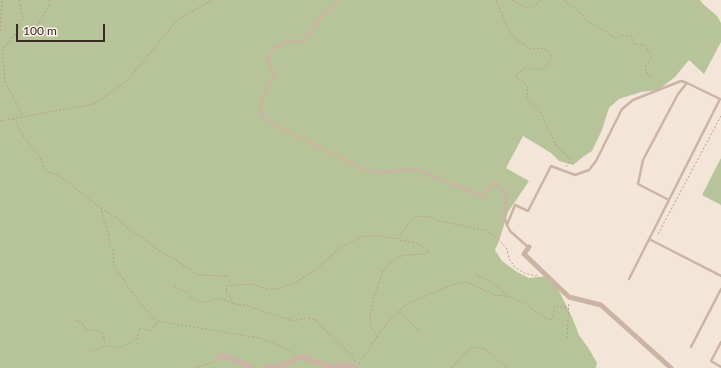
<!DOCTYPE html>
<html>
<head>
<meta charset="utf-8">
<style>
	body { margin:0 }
	#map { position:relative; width:721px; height:368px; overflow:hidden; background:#f3e6d9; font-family:Lato,sans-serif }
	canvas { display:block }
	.scale { position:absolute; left:16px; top:24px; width:89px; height:18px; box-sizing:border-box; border:2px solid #372b26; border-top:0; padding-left:5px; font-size:12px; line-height:14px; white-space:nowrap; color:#372b26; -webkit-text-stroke:3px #fbf0e6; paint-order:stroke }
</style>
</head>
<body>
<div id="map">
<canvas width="721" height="368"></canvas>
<div class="scale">100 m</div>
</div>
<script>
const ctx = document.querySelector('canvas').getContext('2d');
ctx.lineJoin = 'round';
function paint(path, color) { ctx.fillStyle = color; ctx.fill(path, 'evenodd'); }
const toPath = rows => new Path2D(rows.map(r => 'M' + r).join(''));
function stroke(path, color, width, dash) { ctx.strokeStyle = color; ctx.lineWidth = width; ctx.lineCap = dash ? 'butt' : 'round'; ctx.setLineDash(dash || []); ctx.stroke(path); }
const green = toPath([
	[0,0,700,0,702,3,717,16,721,23,721,42,704,74,689,60,675,77,658,90,641,92,619,99,609,108,602,130,592,151,584,156,573,165,559,161,551,153,523,136,506,168,529,181,508,212,499,241,495,250,502,261,517,272,529,278,548,276,557,287,572,317,579,335,589,349,597,363,596,368,0,368],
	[721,158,721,205,702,195]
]);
const path = toPath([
	[19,0,23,19,14,35,2,51,5,82,23,116],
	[496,0,508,29,517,40,529,48,536,49,542,48,548,51,552,57,547,65,542,70,526,68,517,73,516,77,524,82,528,88,527,98,542,114,545,122,557,147,569,157,570,160,566,167],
	[512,0,529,9,541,0],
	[564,0,582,14,587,22,593,24,616,38,625,35,631,36,634,44,644,45,650,53,652,58,645,67,648,75,652,78],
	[0,31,2,0],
	[15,35,30,32,38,25,49,5,50,0],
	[14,118,23,136,38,154,46,171,58,175,101,208,108,234,110,246,113,250,114,267,121,276,133,294,151,316,157,321,259,338,280,346,294,354],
	[0,121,94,104,127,81,177,20,212,0],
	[101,208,118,219,131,231,145,239,155,248,177,261,198,275,228,276,230,282,236,285,252,284,270,290,281,288,298,281,317,269,341,247,361,237,368,236,379,236,398,239,405,228,410,222,416,217,422,216,430,217,440,221,488,231,497,238,507,249,509,259,515,267,524,273,536,276,537,275],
	[658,234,721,116],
	[475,274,493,283,503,291,507,296],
	[174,286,188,293,194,300,198,302,206,302,219,298,234,304,245,305,293,321,305,318,316,320,328,333,353,357,355,362],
	[233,304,229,295,226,293,226,289,227,286,231,286,235,285],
	[398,311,419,331],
	[75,320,82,323,86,330,96,330,103,333,105,344],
	[377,337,371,326,370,315,374,297,383,271,397,257,406,255,425,254,429,252,424,247,416,243,398,240],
	[567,338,569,302],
	[92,351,100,348,105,345,119,348,137,339,140,328,152,331,157,321],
	[359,364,388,321,408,303,454,284,466,282,495,295,511,297,524,303,550,321,553,315,555,306,569,308],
	[194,368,213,362],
	[451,368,467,351,473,347,485,349,508,368]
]);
const service = toPath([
	[339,0,337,3,320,18,304,41,290,41,274,48,268,59,274,75,262,98,260,107,263,117,270,123,365,170,379,173,415,169,483,197,486,190,494,183,500,187,505,195,506,204,504,215,507,225,510,231,528,247],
	[669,200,638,184,643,160,678,94,687,83],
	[507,225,515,205,528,211,551,166,575,175,589,170,596,161,622,109,633,100,681,81,687,83,720,99],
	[649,239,721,276],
	[629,279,720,99],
	[721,342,711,361,721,367],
	[691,347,721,289]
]);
const minor = toPath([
	[529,247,524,254,569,297,601,305,671,368],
	[217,360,222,356,235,360,252,368],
	[266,368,283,366,300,357,331,367,347,365,357,368]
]);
paint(green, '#b7c398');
stroke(path, '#b89e8e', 1, [2, 2]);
stroke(service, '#ccb4a4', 2.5);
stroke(minor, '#ccb4a4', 5);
</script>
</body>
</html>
